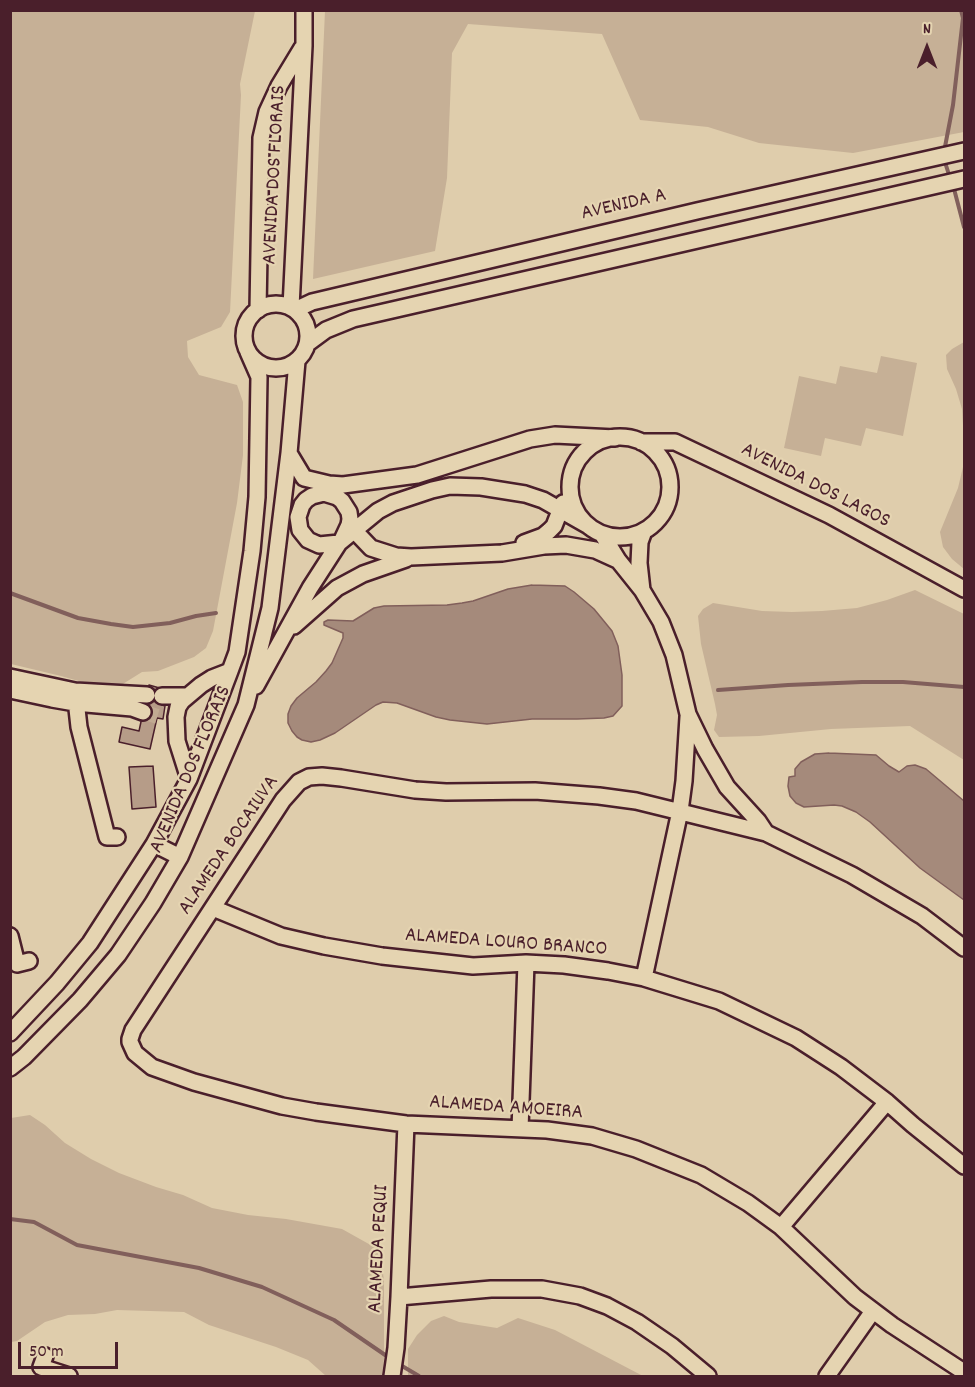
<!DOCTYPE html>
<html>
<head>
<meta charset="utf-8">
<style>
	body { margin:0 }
	#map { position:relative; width:975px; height:1387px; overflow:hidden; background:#dfcdac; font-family:Dekko,sans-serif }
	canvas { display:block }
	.frame { position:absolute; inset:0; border:12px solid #4a1f2b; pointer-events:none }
	.north { position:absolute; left:897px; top:18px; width:60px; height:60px; -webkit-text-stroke:4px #e5d4b1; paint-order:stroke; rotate:0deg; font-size:16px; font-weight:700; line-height:24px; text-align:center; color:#4a1f2b }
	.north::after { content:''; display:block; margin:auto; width:21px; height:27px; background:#4a1f2b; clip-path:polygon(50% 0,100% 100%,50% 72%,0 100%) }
	.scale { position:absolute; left:18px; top:1342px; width:100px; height:27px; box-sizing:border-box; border:3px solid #4a1f2b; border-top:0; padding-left:8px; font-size:18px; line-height:21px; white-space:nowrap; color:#4a1f2b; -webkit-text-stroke:4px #e5d4b1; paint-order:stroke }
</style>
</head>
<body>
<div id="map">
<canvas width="975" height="1387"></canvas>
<div class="frame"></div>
<div class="north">N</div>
<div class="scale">50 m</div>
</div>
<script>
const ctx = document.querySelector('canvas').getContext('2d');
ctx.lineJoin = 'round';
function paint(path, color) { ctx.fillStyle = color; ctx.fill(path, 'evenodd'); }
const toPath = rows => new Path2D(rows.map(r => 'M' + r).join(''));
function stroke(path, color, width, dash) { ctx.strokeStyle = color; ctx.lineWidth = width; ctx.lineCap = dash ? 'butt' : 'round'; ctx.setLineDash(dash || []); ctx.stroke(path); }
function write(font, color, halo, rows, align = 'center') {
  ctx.font = font + ' Dekko,sans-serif'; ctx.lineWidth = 4.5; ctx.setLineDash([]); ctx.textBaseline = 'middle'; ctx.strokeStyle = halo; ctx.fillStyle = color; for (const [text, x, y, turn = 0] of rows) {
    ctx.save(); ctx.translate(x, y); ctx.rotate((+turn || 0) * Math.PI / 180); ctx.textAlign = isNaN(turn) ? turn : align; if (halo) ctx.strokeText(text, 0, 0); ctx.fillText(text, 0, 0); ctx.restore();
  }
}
const green = toPath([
	[11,11,255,11,240,84,241,95,230,312,221,327,187,341,188,357,199,375,237,385,243,402,243,455,237,503,213,631,206,648,194,657,158,671,142,672,118,687,103,688,61,676,11,664],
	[325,11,964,11,964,132,853,153,759,143,708,127,640,120,602,34,468,24,452,53,447,178,435,251,313,279],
	[964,342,964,442,962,409,956,389,947,369,946,355,952,349],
	[881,356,917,363,903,436,866,428,861,446,825,438,821,456,784,448,799,376,836,384,840,366,877,373],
	[964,451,964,569,952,559,943,547,940,532,958,488,963,467],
	[915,590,964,614,964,760,910,726,831,729,759,736,719,737,714,730,717,715,715,704,701,644,698,616,703,609,713,603,762,611,792,612,822,611,857,608,887,600],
	[30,1115,45,1125,65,1143,91,1159,119,1173,156,1187,183,1195,212,1208,248,1215,286,1219,342,1229,376,1248,382,1264,384,1282,384,1359,382,1376,326,1376,308,1360,276,1347,209,1325,184,1312,117,1310,95,1314,68,1315,45,1322,17,1341,11,1342,11,1118],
	[444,1316,459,1322,497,1328,518,1318,555,1330,643,1376,408,1376,408,1349,417,1335,431,1321]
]);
const water = toPath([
	[532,585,565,586,574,592,594,609,612,631,618,646,622,675,622,706,613,716,604,718,577,719,532,719,487,724,450,720,436,717,397,703,383,702,376,705,335,733,320,740,311,742,302,740,297,737,292,731,288,723,288,714,291,706,297,698,316,682,326,671,332,663,343,638,343,633,324,625,324,622,328,620,353,621,374,608,384,606,447,605,462,603,473,601,508,589,532,585],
	[829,753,876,755,889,766,899,772,907,766,915,765,926,769,964,801,964,900,920,868,870,822,856,812,842,806,834,805,804,807,796,803,790,796,788,786,789,777,795,776,795,769,801,762,815,754,829,753]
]);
const stream = toPath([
	[944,152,953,105,963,18,961,10],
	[944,159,950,178],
	[953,185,964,227],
	[10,593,78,618,111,624,133,627,170,623,196,616,216,613],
	[718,690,788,685,862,682,903,682,964,687],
	[10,1219,34,1222,77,1245,199,1268,262,1287,334,1320,391,1359],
	[397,1363,419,1376]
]);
const building = toPath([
	[149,685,163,689,160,704,165,706,163,719,157,718,150,749,119,742,122,727,139,731,149,685],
	[153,766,156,807,132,809,129,767,153,766]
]);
const minorTunnel = toPath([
	[143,712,163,718]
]);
const minor = toPath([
	'244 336a32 32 0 1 1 64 0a32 32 0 1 1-64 0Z',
	[291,307,304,46,304,10],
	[258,310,261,138,267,112,279,86,302,48],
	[295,310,312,302,697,211,964,151],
	[307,344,326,330,353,319,964,179],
	'570 487a50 50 0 1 1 100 0a50 50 0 1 1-100 0Z',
	[641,442,675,442,829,515,964,589],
	[289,453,304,478,329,484,343,485,417,475,530,439,555,435,615,438],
	[349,525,371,548,396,556,411,557,502,553,544,546,566,545,595,550,617,560],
	[602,534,618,560,642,590,661,622,674,655,688,714,705,749,727,787,758,821,766,833,852,875,922,916,964,948],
	[342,540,349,525,350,519,349,512,342,501,337,497,324,493,312,496,306,500,302,505,298,517,300,530,308,540,319,545,339,543,378,511,393,503,432,490,450,486,481,487,525,494,543,500,587,525],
	[524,543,543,536,549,531,554,526,563,503],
	[642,590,639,563,640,542,644,531],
	[294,626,337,588,363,574,406,559],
	[10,677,75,691,147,695],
	[256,686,310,588,339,543],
	[10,690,52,699,75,703,132,708,143,712],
	[75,691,79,727,107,837,117,837],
	[162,696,188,696],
	[189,779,177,741,176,717,178,707,182,701,201,685,212,678,230,671],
	[766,833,636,801,599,796,535,791,446,792,415,790,341,778,322,776,309,777,299,782,283,800,133,1030,130,1039,130,1042,135,1053,152,1067,194,1082,282,1106,316,1112,406,1124,547,1130,592,1136,636,1149,701,1175,748,1203,781,1227,855,1297,892,1325,964,1372],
	[154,844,180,857],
	[213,908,281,936,324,946,382,956,473,966,526,963,564,965,608,971,644,978,719,1001,796,1038,841,1067,887,1102,913,1125,964,1166],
	[10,936,17,964,29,961],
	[644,978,680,811,684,781,688,717],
	[10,1033,57,983,90,943,154,844,189,779,230,671,237,652,252,551,257,497,259,377,248,352],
	[10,1068,24,1057,80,1000,118,955,153,903,180,857,246,705,270,608,289,453,297,361],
	[520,1129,526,963],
	[781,1227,887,1102],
	[399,1297,491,1289,542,1289,580,1296,607,1306,637,1322,672,1346,708,1376],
	[45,1356,41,1367,69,1376],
	[392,1376,396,1348,399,1297,406,1124],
	[827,1376,873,1311]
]);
const streetNames = [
	["AVENIDA DOS FLORAIS",276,175,-87],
	["AVENIDA A",624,206,-13],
	["AVENIDA DOS LAGOS",815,487,27],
	["AVENIDA DOS FLORAIS",192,770,-67],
	["ALAMEDA BOCAIUVA",230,846,-56],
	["ALAMEDA LOURO BRANCO",506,944,4],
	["ALAMEDA AMOEIRA",506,1109,4],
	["ALAMEDA PEQUI",380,1249,-87]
];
paint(green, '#c6b096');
paint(water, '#a58a7b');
stroke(water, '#815f5b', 1.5);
stroke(stream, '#815f5b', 4);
paint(building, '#b69c88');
stroke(building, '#4a1f2b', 1.5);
stroke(minorTunnel, '#c1aa92', 15, [15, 8]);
stroke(minor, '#4a1f2b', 20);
stroke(minor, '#e5d4b1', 15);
write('21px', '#4a1f2b', '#e5d4b1', streetNames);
</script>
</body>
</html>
